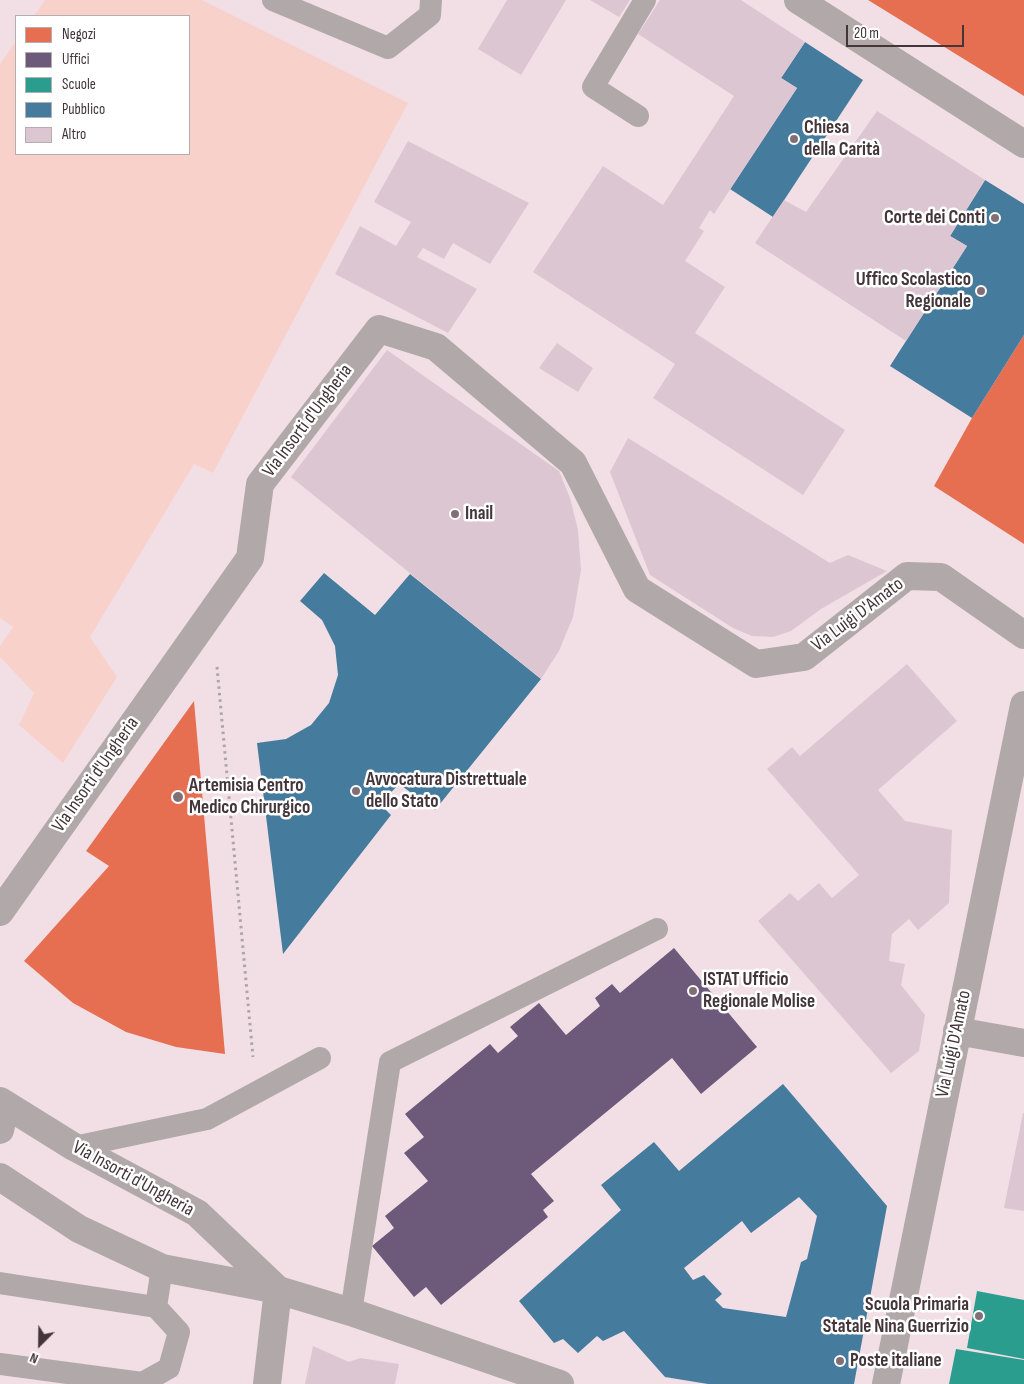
<!DOCTYPE html>
<html>
<head>
<meta charset="utf-8">
<style>
	body { margin:0 }
	#map { position:relative; width:1024px; height:1384px; overflow:hidden; background:#f2dfe5; font-family:"Sofia Sans Condensed",sans-serif }
	canvas { display:block }
	.legend { position:absolute; left:15px; top:15px; width:175px; height:140px; box-sizing:border-box; background:#fff; border:1px solid #b4aeb0; margin:0; padding:6px 9px; list-style:none; font-size:15px; color:#43353a }
	.legend li { display:flex; align-items:center; gap:10px; height:25px }
	.legend b { width:25px; border:1px solid #b4aeb0 }
	.north { position:absolute; left:15px; top:1319px; width:50px; height:50px; -webkit-text-stroke:4px #fff; paint-order:stroke; rotate:203deg; font-size:14px; font-weight:700; line-height:20px; text-align:center; color:#43353a }
	.north::after { content:''; display:block; margin:auto; width:18px; height:22px; background:#43353a; clip-path:polygon(50% 0,100% 100%,50% 72%,0 100%) }
	.scale { position:absolute; left:846px; top:25px; width:118px; height:22px; box-sizing:border-box; border:2px solid #43353a; border-top:0; padding-left:6px; font-size:15px; line-height:18px; white-space:nowrap; color:#43353a; -webkit-text-stroke:4px #fff; paint-order:stroke }
</style>
</head>
<body>
<div id="map">
<canvas width="1024" height="1384"></canvas>
<ul class="legend">
<li><b style="height:14px;background:#e76f51"></b>Negozi</li>
<li><b style="height:14px;background:#6d597a"></b>Uffici</li>
<li><b style="height:14px;background:#2a9d8f"></b>Scuole</li>
<li><b style="height:14px;background:#457b9d"></b>Pubblico</li>
<li><b style="height:14px;background:#dcc6d2"></b>Altro</li>
</ul>
<div class="north">N</div>
<div class="scale">20 m</div>
</div>
<script>
const ctx = document.querySelector('canvas').getContext('2d');
ctx.lineJoin = 'round';
function paint(path, color) { ctx.fillStyle = color; ctx.fill(path, 'evenodd'); }
const toPath = rows => new Path2D(rows.map(r => 'M' + r).join(''));
function stroke(path, color, width, dash) { ctx.strokeStyle = color; ctx.lineWidth = width; ctx.lineCap = dash ? 'butt' : 'round'; ctx.setLineDash(dash || []); ctx.stroke(path); }
function write(font, color, halo, rows, align = 'center') {
  ctx.font = font + ' "Sofia Sans Condensed",sans-serif'; ctx.lineWidth = 5; ctx.setLineDash([]); ctx.textBaseline = 'middle'; ctx.strokeStyle = halo; ctx.fillStyle = color; for (const [text, x, y, turn = 0] of rows) {
    ctx.save(); ctx.translate(x, y); ctx.rotate((+turn || 0) * Math.PI / 180); ctx.textAlign = isNaN(turn) ? turn : align; if (halo) ctx.strokeText(text, 0, 0); ctx.fillText(text, 0, 0); ctx.restore();
  }
}
const green = toPath([
	[45,0,202,0,408,103,213,473,194,464,90,637,117,677,63,763,19,725,34,693,0,657,0,646,13,627,0,618,0,64,16,41,16,154,189,154,189,16,34,16]
]);
const shops = toPath([
	[868,0,1024,0,1024,96],
	[1024,335,1024,544,934,486,972,418],
	[194,701,225,1054,176,1047,126,1032,73,1003,24,961,109,866,86,851]
]);
const offices = toPath([
	[674,948,757,1047,701,1094,672,1058,531,1174,554,1201,543,1210,548,1217,441,1305,426,1287,414,1297,372,1246,394,1228,385,1216,428,1181,404,1153,424,1137,405,1114,490,1044,498,1053,518,1036,510,1027,539,1003,566,1035,600,1006,595,998,612,984,620,993]
]);
const schools = toPath([
	[977,1291,1024,1300,1024,1359,967,1348],
	[956,1349,1024,1360,1024,1384,949,1384]
]);
const public = toPath([
	[805,42,863,80,773,217,730,189,797,88,781,78],
	[985,180,1024,204,1024,335,972,418,890,366,967,246,950,236],
	[324,573,375,615,410,574,541,679,435,810,399,784,380,804,391,815,283,954,257,743,286,739,311,725,329,703,338,675,335,646,322,620,300,601],
	[783,1084,887,1206,854,1384,708,1384,665,1377,624,1331,603,1341,597,1336,578,1353,563,1339,554,1343,519,1301,621,1210,601,1185,654,1142,679,1171],
	[799,1197,817,1216,807,1259,801,1262,786,1317,723,1308,715,1300,722,1294,704,1275,693,1280,684,1268,742,1221,751,1233]
]);
const building = toPath([
	[507,0,566,0,521,75,478,49],
	[590,0,630,0,619,17],
	[660,0,741,0,805,42,781,78,797,88,714,214,710,210,699,228,704,231,685,261,725,287,695,333,845,430,803,495,653,398,675,364,533,272,603,166,663,205,734,96,638,34],
	[877,111,985,180,950,236,967,246,906,341,755,243,784,200,806,212],
	[408,141,529,203,490,264,453,243,444,259,423,248,417,257,477,289,448,333,335,274,360,226,396,246,411,222,374,202],
	[557,343,593,368,578,392,539,368],
	[387,350,559,471,570,498,578,530,581,570,573,617,559,651,541,679,291,477],
	[628,438,830,563,848,555,887,571,821,609,791,631,773,637,752,636,733,628,650,575,610,472],
	[907,664,957,721,878,790,905,821,952,830,949,903,918,930,909,919,892,934,889,961,905,964,901,985,925,1015,919,1051,891,1073,758,921,790,893,798,901,819,883,832,898,859,875,767,769,792,747,800,756],
	[1023,1113,1024,1113,1024,1211,1004,1208],
	[313,1346,349,1362,360,1358,399,1364,395,1384,305,1384]
]);
const path = toPath([
	[217,667,253,1057]
]);
const lane = toPath([
	[273,0,388,48,430,15,431,0],
	[638,116,593,87,645,0],
	[74,1147,207,1119,320,1058],
	[0,1283,156,1307,179,1332,169,1368,142,1383,0,1364],
	[156,1307,162,1268],
	[351,1312,390,1062,657,929]
]);
const street = toPath([
	[798,0,1024,144],
	[0,912,250,558,260,484,379,329,436,347,573,463,637,589,756,664,804,657,907,576,941,577,1024,635],
	[957,1031,1024,1043],
	[267,1384,278,1290],
	[886,1384,1024,705]
]);
const secondary = toPath([
	[0,1101,74,1147,197,1213,278,1290],
	[0,1105,3,1117,0,1130],
	[0,1177,79,1229,162,1268,278,1290,351,1312,560,1384]
]);
const markers = [
	[794,139,5,"#807076"],
	[995,218,5,"#807076"],
	[981,291,5,"#807076"],
	[455,514,5,"#807076"],
	[356,791,5,"#807076"],
	[178,797,6,"#807076"],
	[693,991,5,"#807076"],
	[979,1316,5,"#807076"],
	[840,1361,5,"#807076"]
];
const poiNames = [
	["Chiesa",804,128],
	["della Carità",804,150],
	["Corte dei Conti",985,218,"right"],
	["Uffico Scolastico",971,280,"right"],
	["Regionale",971,302,"right"],
	["Inail",465,514],
	["Avvocatura Distrettuale",366,780],
	["dello Stato",366,802],
	["Artemisia Centro",189,786],
	["Medico Chirurgico",189,808],
	["ISTAT Ufficio",703,980],
	["Regionale Molise",703,1002],
	["Scuola Primaria",969,1305,"right"],
	["Statale Nina Guerrizio",969,1327,"right"],
	["Poste italiane",850,1361]
];
const streetNames = [
	["Via Insorti d'Ungheria",308,421,-53],
	["Via Luigi D'Amato",858,615,-37],
	["Via Insorti d'Ungheria",96,775,-55],
	["Via Luigi D'Amato",954,1044,-78],
	["Via Insorti d'Ungheria",133,1179,29]
];
paint(green, '#f9d1cb');
paint(shops, '#e76f51');
paint(offices, '#6d597a');
paint(schools, '#2a9d8f');
paint(public, '#457b9d');
paint(building, '#dcc6d2');
stroke(path, '#aca4a5', 3, [2.5, 4]);
stroke(lane, '#b1a8aa', 22);
stroke(street, '#b1a8aa', 28);
stroke(secondary, '#b1a8aa', 28);
for (const [x, y, r, color] of markers) { const dot = new Path2D(); dot.arc(x, y, r, 0, 2 * Math.PI); ctx.fillStyle = color; ctx.fill(dot); stroke(dot, '#fff', 2); }
write('bold 19px', '#43353a', '#fff', poiNames, 'left');
write('19px', '#43353a', '#fff', streetNames);
</script>
</body>
</html>
